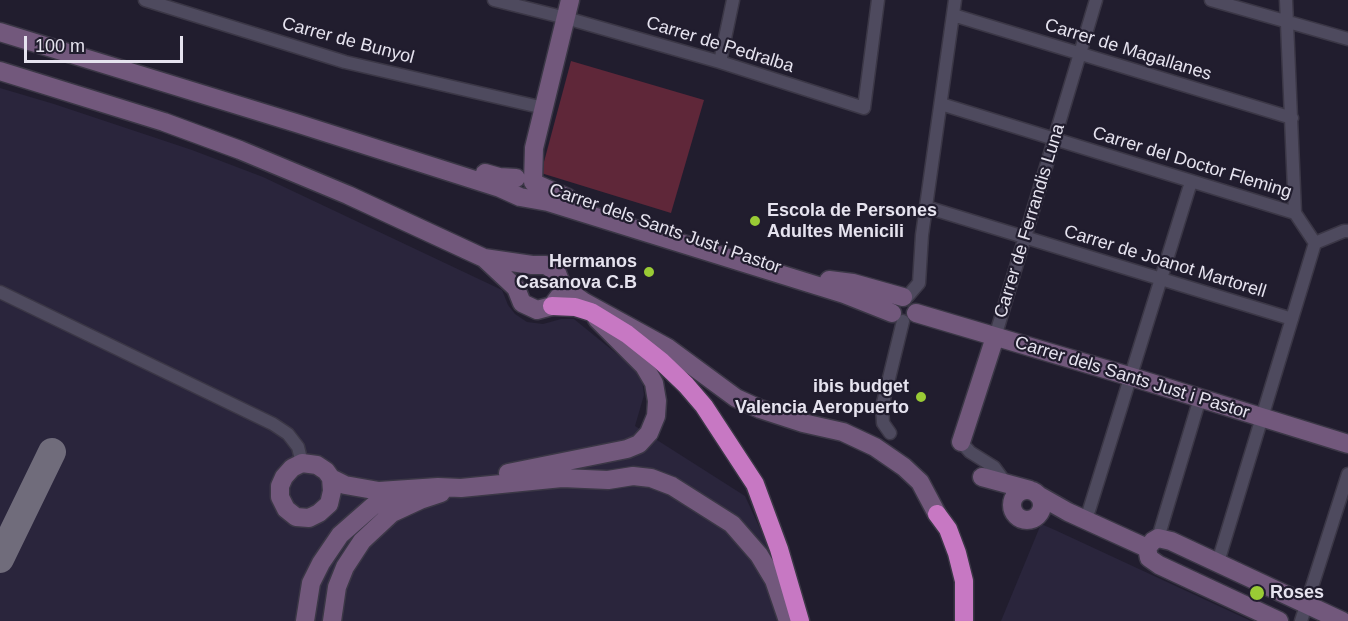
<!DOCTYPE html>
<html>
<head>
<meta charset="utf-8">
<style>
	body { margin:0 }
	#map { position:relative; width:1348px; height:621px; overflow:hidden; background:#211d2e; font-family:Helvetica,sans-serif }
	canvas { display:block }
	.scale { position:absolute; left:24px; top:36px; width:159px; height:27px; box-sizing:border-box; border:3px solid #e6e3ef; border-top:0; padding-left:8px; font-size:18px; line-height:21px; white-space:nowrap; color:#e6e3ef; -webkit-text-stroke:4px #211d2e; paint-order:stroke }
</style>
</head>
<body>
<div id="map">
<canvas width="1348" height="621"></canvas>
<div class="scale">100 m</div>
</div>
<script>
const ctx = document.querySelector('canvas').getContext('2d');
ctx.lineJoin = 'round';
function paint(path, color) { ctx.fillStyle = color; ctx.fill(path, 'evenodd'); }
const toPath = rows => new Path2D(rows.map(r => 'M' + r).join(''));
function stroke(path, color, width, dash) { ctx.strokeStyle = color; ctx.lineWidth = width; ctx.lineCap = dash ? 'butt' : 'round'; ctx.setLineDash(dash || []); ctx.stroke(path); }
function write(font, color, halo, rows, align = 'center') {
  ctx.font = font + ' Helvetica,sans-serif'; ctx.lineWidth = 4.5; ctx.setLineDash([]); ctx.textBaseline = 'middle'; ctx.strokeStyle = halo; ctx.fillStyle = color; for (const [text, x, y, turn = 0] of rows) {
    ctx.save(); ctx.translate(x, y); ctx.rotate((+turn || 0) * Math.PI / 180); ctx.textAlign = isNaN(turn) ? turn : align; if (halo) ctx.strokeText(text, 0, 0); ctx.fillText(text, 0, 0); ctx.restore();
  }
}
const built = toPath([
	[0,88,54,104,192,150,263,177,502,290,508,305,515,314,527,322,543,324,561,319,574,319,639,372,642,379,644,395,635,426,745,496,779,570,795,621,0,621],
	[1041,524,1055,530,1251,621,1001,621]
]);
const green = toPath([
	[571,61,704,100,671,213,541,173]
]);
const taxiway = toPath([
	[0,559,52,452]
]);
const street = toPath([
	[145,0,345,62,544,108],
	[494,0,566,18,720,62,864,108,878,0],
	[1211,0,1348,39],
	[1286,0,1295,213,1315,243],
	[953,15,1292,118],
	[720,62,733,0],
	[941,104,1295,213],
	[926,207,1292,319],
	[1315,243,1344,231,1348,231],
	[0,292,273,424,288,434,298,447,302,463],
	[907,297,919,283,922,235,955,0],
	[995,337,1096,0],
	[890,433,883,423,882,407,903,321],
	[961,442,970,452,994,467,1005,482],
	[1086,520,1191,182],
	[1158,538,1200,398],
	[1218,562,1315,243],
	[1301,621,1348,474]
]);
const secondary = toPath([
	[0,32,296,123,500,188,520,197,548,202,844,294,892,313],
	[0,71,164,122,240,150,348,195,484,258,532,265,546,265,557,273,562,286,584,302,668,348,736,398,760,409,803,423,843,432,875,447,904,467,920,482,937,514],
	[485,173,499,177,516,178],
	[533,182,534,148,570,0],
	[534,183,568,198],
	[484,258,516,288,522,303,537,310,552,306,561,294],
	[829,280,853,283,903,297],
	[916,313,1132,377,1348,444],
	[961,442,995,337],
	[302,463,317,465,326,471,331,478,332,491,329,504,319,513,309,518,296,517,286,509,280,497,280,486,284,477,292,468,302,463],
	[508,473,627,449,639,444,649,433,656,416,657,401,654,383,644,366,597,319],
	[982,477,1030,490],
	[331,478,345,485,379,491,438,487,461,488,562,478,608,480,633,476,651,478,672,486,732,524,759,555,774,580,788,621],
	'1012 505a15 15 0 1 1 30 0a15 15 0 1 1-30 0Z',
	[1038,495,1068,512,1147,548],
	[305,621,311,583,321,563,340,535,373,506,400,494],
	[332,621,337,587,345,567,362,541,392,513,420,500,441,493],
	[1279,621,1159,565,1149,558,1147,548,1153,541,1158,538,1171,541,1342,621]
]);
const highway = toPath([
	[552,306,575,307,591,312,627,334,661,361,686,385,704,406,755,484,779,549,800,621],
	[937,514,948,529,957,553,964,581,964,621]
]);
const markers = [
	[755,221,6,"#9acb35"],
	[649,272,6,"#9acb35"],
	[921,397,6,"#9acb35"],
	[1257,593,8,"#9acb35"]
];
const streetNames = [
	["Carrer de Bunyol",348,41,15],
	["Carrer de Pedralba",720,45,17],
	["Carrer de Magallanes",1128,50,17],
	["Carrer del Doctor Fleming",1192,163,17],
	["Carrer de Ferrandis Luna",1030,221,-73],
	["Carrer dels Sants Just i Pastor",665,229,19],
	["Carrer de Joanot Martorell",1165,262,17],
	["Carrer dels Sants Just i Pastor",1132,378,17]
];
const poiNames = [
	["Escola de Persones",767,211],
	["Adultes Menicili",767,232],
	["Hermanos",637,262,"right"],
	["Casanova C.B",637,283,"right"],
	["ibis budget",909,387,"right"],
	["Valencia Aeropuerto",909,408,"right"],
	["Roses",1270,593]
];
paint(built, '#2a253c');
paint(green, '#5f2739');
stroke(taxiway, '#706c7b', 28);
stroke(street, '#3b3746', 15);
stroke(secondary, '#3b3746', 21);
stroke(highway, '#3b3746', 21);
stroke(street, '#4e4a5e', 12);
stroke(secondary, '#72587c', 18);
stroke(highway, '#c778c3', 18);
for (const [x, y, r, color] of markers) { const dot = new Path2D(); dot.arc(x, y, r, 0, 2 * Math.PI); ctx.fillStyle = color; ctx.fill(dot); stroke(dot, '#211d2e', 2); }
write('18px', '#e6e3ef', '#211d2e', streetNames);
write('bold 18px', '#e6e3ef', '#211d2e', poiNames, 'left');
</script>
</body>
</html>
